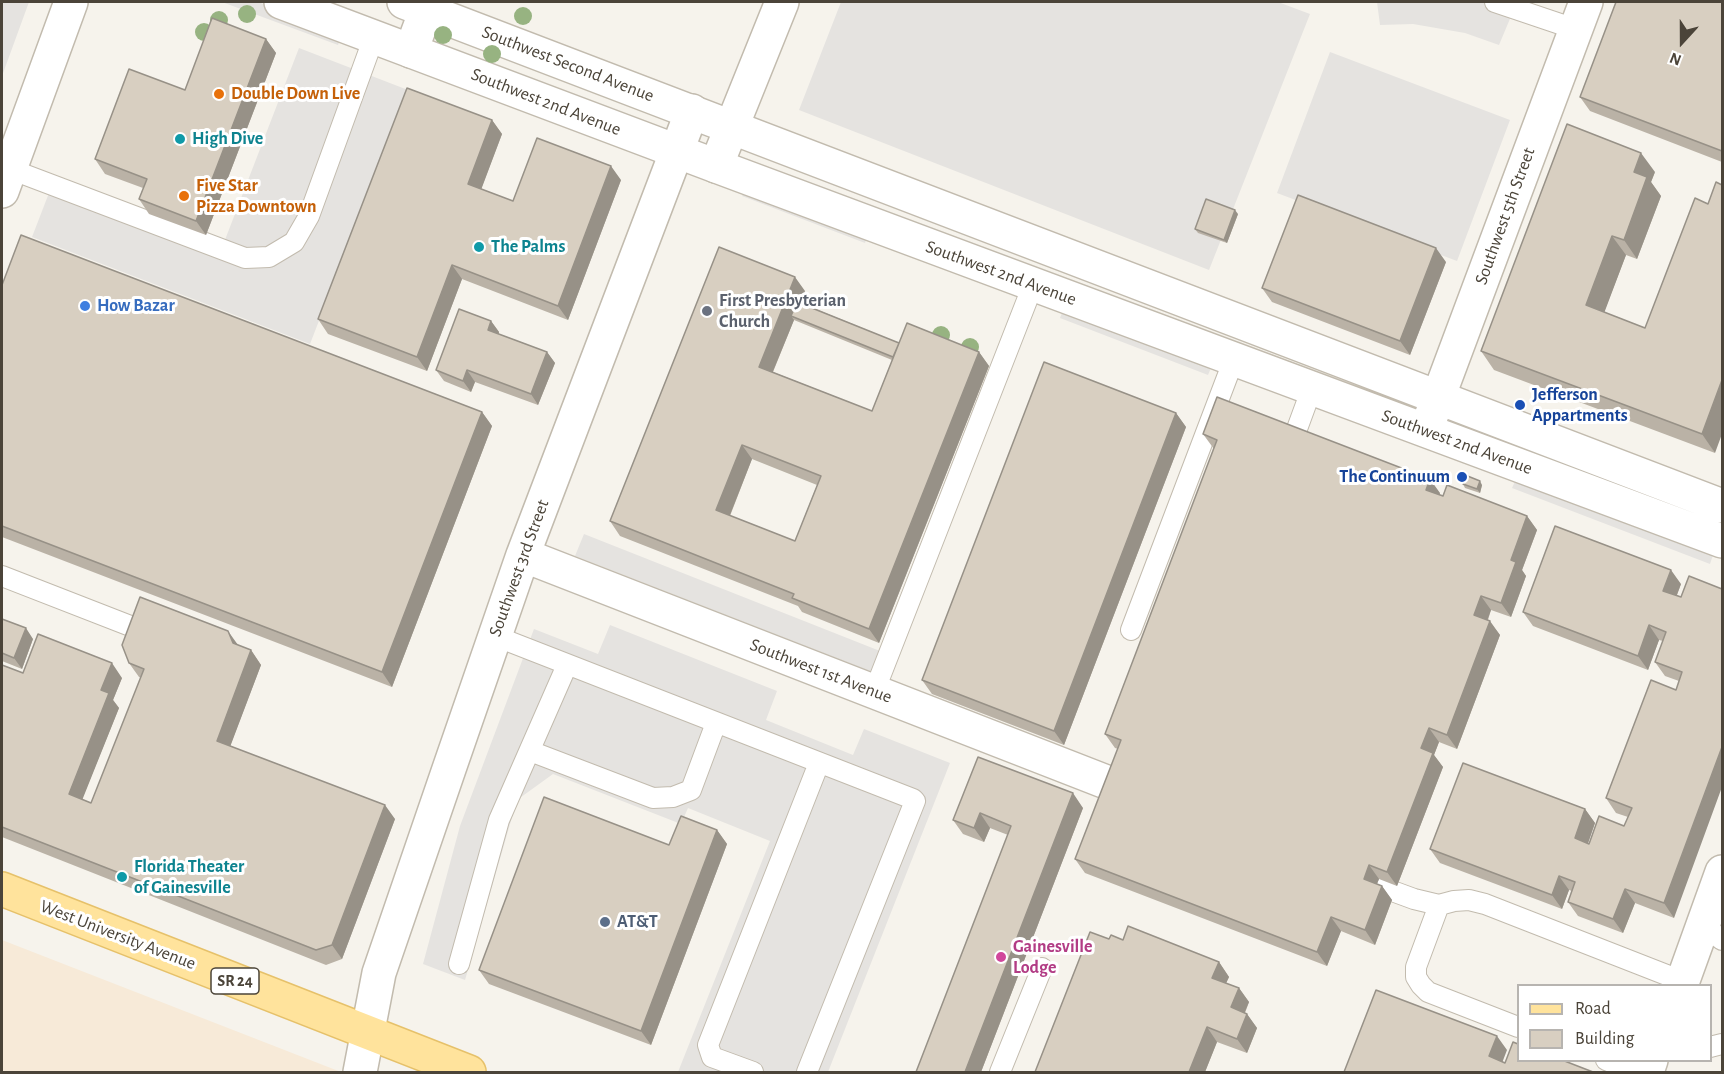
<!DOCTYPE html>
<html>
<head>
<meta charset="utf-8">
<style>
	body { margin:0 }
	#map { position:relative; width:1724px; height:1074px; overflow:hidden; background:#f6f3ec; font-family:"Alegreya Sans",sans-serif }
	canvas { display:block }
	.frame { position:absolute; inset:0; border:3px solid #4b4439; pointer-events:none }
	.legend { position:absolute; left:1517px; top:984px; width:195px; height:78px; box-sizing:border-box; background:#fff; border:2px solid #b7b4b0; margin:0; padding:8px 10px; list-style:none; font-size:18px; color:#4b4439 }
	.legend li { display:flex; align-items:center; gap:12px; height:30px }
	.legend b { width:30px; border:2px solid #b7b4b0 }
	.north { position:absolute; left:1652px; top:12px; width:60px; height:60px; -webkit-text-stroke:4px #fff; paint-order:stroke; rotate:201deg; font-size:16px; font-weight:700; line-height:24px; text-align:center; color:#4b4439 }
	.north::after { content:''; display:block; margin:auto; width:21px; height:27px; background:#4b4439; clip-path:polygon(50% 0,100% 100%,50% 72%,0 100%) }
</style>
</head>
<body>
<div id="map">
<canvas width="1724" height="1074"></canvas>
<div class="frame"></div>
<ul class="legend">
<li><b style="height:8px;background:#ffe39c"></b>Road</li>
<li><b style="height:16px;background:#d8cfc1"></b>Building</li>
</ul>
<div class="north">N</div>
</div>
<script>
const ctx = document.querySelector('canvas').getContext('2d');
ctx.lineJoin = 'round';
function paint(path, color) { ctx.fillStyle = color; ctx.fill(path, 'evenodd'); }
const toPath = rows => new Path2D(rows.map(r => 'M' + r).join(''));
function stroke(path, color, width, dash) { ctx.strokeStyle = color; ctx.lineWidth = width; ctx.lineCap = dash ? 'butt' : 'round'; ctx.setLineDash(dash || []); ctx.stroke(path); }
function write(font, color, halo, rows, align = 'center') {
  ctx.font = font + ' "Alegreya Sans",sans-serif'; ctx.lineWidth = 6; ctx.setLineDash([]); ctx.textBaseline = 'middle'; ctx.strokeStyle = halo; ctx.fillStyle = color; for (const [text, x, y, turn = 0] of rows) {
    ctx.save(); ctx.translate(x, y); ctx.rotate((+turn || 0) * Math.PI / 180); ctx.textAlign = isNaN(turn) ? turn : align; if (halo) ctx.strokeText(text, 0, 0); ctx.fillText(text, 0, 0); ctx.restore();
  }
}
const commercial = toPath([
	[2,940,341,1072,2,1072]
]);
const parking = toPath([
	[2,2,29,2,2,76],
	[222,2,258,2,343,33,338,45],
	[841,2,1278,2,1310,14,1209,270,799,110],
	[1377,2,1517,2,1499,45,1465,33,1413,24,1380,25],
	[299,48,408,90,310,344,32,237,54,180,223,245],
	[1330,52,1510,120,1457,261,1277,193],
	[746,185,869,232,865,243,742,196],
	[1064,307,1213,363,1208,375,1060,318],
	[1517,477,1714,552,1710,564,1512,488],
	[584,534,880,651,872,672,575,556],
	[610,625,777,691,766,720,853,755,864,729,950,763,828,1072,678,1072,770,841,688,808,681,824,553,774,517,800,465,980,423,964,460,826,534,629,598,654]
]);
const service = toPath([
	[1495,2,1575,29],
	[10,169,245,258,269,257,294,242,309,216,374,37],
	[1294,437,1312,388],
	[2,576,133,627],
	[1131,630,1234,359],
	[495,636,913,799,915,801,807,1072],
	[874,692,1033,285],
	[530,751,653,798,673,797,691,790,716,723],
	[1376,885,1414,899,1439,905],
	[1703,925,1722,940],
	[459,964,499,820,567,665],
	[1518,1027,1428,992,1421,985,1416,977,1416,967,1439,905,1454,901,1469,900,1485,904,1682,981],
	[1710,1047,1722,1044],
	[1606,1060,1636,1072],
	[753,1072,712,1057,708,1045,819,763],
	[1000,1072,1042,968]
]);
const minor = toPath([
	[411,51,429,2],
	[716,166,782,2],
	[2,191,71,2],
	[1426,430,1586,2],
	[523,555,1119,787],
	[1681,986,1722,872],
	[360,1072,379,973,449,769,523,555,692,111],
	[1647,1072,1651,1060]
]);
const tertiary = toPath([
	[281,2,716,166,1722,541],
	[404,2,1722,506]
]);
const primary = toPath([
	[2,889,469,1072]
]);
const trees = [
	[247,14],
	[523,16],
	[219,20],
	[204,32],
	[443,35],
	[492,54],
	[941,335],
	[970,347]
];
const wall = toPath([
	[1722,2,1722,162,1590,111,1580,97],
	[266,39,276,53,206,235,149,214,139,199,143,188,105,174,95,159,185,90],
	[492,120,502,134,481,189,513,201,621,180,568,320,462,279,427,371,328,334,318,319],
	[1655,172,1651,182,1661,196,1637,259,1626,255,1604,312,1645,328,1715,453,1494,370,1481,351],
	[1238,214,1227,243,1198,233,1195,229],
	[1446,262,1410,355,1272,302,1262,288],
	[2,285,482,412,492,426,392,687,2,537],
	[805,291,801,303,899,343,979,352,989,366,879,643,802,612,798,606,620,536,610,521],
	[794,320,892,360,872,411,773,372],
	[752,459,817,485,795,541,730,516],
	[491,321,499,332,499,334,547,352,555,363,538,405,475,382,471,392,444,381,436,370],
	[1176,413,1186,427,1064,745,932,694,922,680],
	[1203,434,1440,493,1439,495,1527,516,1537,530,1522,570,1526,576,1511,617,1491,610,1488,620,1500,635,1457,749,1439,742,1434,755,1443,767,1397,886,1379,879,1377,884,1382,886,1392,900,1375,945,1341,931,1327,966,1085,873,1075,859,1118,749,1115,748,1105,734,1214,449],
	[1463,484,1482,485,1480,493,1465,488],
	[1689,576,1674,918,1635,903,1623,933,1578,916,1568,902,1572,891,1569,890,1562,909,1440,863,1430,849,1585,809,1595,823,1588,843,1589,844,1624,826,1628,817,1616,813,1606,798,1676,690,1679,681,1665,676,1655,662,1663,641,1659,640,1648,670,1533,626,1523,612,1681,584,1677,595,1681,597],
	[2,619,33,639,22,669,2,661],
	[238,645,251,650,261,665,230,746,395,819,342,959,326,965,2,837,2,665,23,673,122,678,113,700,119,708,82,799,91,803,141,678,139,677,129,663],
	[978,757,1083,808,981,1072,916,1072,1008,835,990,828,984,842,963,834,953,820],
	[717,830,727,844,651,1045,489,984,479,970,669,845],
	[1109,939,1123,940,1219,962,1229,977,1226,983,1239,988,1249,1002,1245,1013,1247,1014,1257,1028,1247,1053,1217,1042,1205,1072,1035,1072]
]);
const shadedWall = toPath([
	[266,39,276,53,206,235,196,221],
	[492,120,502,134,478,198,468,184],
	[1641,153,1655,172,1651,182,1661,196,1637,259,1624,240,1634,172],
	[611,166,621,180,568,320,558,306],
	[1235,210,1238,214,1227,243,1224,240],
	[1612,236,1626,255,1600,324,1586,305],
	[1436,248,1446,262,1410,355,1400,341],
	[452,265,462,279,427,371,417,357],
	[795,277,805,291,795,318,791,316,794,320,769,381,759,367],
	[491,321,499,332,496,341,488,330],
	[547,352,555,363,538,405,531,394],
	[979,352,989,366,879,643,869,629],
	[467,370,475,382,471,392,463,381],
	[1722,380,1722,434,1715,453,1702,434],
	[482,412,492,426,392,687,382,672],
	[1176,413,1186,427,1064,745,1054,731],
	[742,445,752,459,726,525,716,510],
	[1430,479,1440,493,1436,504,1426,490],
	[1480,481,1482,485,1480,493,1477,489],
	[1527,516,1537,530,1522,570,1526,576,1511,617,1501,603,1511,560],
	[1671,570,1681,584,1673,605,1663,591],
	[1481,596,1491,610,1484,629,1474,615],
	[1490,621,1500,635,1457,749,1447,735],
	[1649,625,1659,640,1648,670,1638,656],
	[26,628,33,639,22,669,14,658],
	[228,631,238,645,233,643],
	[251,650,261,665,227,755,217,741],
	[112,663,122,678,113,700,119,708,79,808,69,794,101,690],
	[1429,728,1439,742,1434,755,1443,767,1397,886,1387,872,1421,748],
	[1722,747,1722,787,1674,918,1664,903],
	[1073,793,1083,808,981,1072,965,1072],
	[385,805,395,819,342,959,332,945],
	[1585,809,1595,823,1585,852,1575,838],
	[980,813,990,828,984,842,974,828],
	[717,830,727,844,651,1045,641,1031],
	[1369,865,1379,879,1373,893,1364,879],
	[1559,876,1569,890,1562,909,1552,895],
	[1382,886,1392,900,1375,945,1365,930],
	[1625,889,1635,903,1623,933,1613,919],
	[1331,917,1341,931,1327,966,1317,952],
	[1219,962,1229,977,1222,992,1212,978],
	[1239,988,1249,1002,1241,1021,1231,1007],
	[1247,1014,1257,1028,1247,1053,1237,1039],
	[1207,1027,1217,1042,1205,1072,1189,1072],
	[1497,1036,1507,1050,1499,1071,1489,1056]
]);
const building = toPath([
	[1616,2,1722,2,1722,151,1580,97,1616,2],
	[212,18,266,39,196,221,139,199,147,179,95,159,129,69,185,90,212,18],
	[407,88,492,120,468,184,513,201,537,138,611,166,558,306,452,265,417,357,318,319,407,88],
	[1567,124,1641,153,1634,172,1647,177,1624,240,1612,236,1586,305,1645,328,1695,198,1708,204,1716,182,1722,185,1722,380,1702,434,1481,351,1567,124],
	[1298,195,1436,248,1400,341,1262,288,1298,195],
	[1206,199,1235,210,1224,240,1195,229,1206,199],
	[21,235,482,412,382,672,2,526,2,285,21,235],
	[719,247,795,277,759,367,872,411,907,323,979,352,869,629,792,598,794,594,610,521,719,247],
	[742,445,821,476,795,541,716,510,742,445],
	[797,302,899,343,893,357,791,316,797,302],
	[459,309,491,321,488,330,547,352,531,394,467,370,463,381,436,370,459,309],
	[1044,362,1176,413,1054,731,922,680,1044,362],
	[1217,397,1430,479,1426,490,1443,496,1447,485,1527,516,1511,560,1516,562,1501,603,1481,596,1474,615,1490,621,1447,735,1429,728,1421,748,1433,753,1387,872,1369,865,1364,879,1382,886,1365,930,1331,917,1317,952,1075,859,1121,740,1105,734,1217,440,1203,434,1217,397],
	[1465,475,1480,481,1477,489,1463,484,1465,475],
	[1555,526,1671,570,1663,591,1681,597,1689,576,1722,589,1722,747,1664,903,1625,889,1613,919,1568,902,1575,882,1559,876,1552,895,1430,849,1463,763,1585,809,1575,838,1589,844,1599,816,1624,826,1632,808,1606,798,1651,680,1676,690,1682,672,1655,662,1666,632,1649,625,1638,656,1523,612,1555,526],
	[140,597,228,631,233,643,251,650,217,741,385,805,332,945,316,950,2,827,2,665,23,673,38,634,112,663,101,690,109,693,69,794,91,803,144,669,129,663,122,645,140,597],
	[2,619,26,628,14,658,2,653,2,619],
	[978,757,1073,793,965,1072,916,1072,1011,826,980,813,974,828,953,820,978,757],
	[544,797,669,845,681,816,717,830,641,1031,479,970,544,797],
	[1128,926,1219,962,1212,978,1239,988,1231,1007,1247,1014,1237,1039,1207,1027,1189,1072,1035,1072,1090,932,1109,939,1111,935,1123,940,1128,926],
	[1376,990,1497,1036,1489,1056,1505,1063,1513,1042,1518,1044,1518,1060,1562,1060,1593,1072,1344,1072,1376,990]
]);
const markers = [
	[219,94,6,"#e8710a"],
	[180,139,6,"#0f9aa8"],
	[184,196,6,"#e8710a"],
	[479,247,6,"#0f9aa8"],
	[85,306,6,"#3f7fe0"],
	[707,311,6,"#6b7280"],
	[1520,405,6,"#1a4fb4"],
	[1462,477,6,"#1a4fb4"],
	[122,877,6,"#0f9aa8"],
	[605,922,6,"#5c6f8a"],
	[1001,957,6,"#d1479c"]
];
const shields = [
	[235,981,48]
];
const shieldNames = [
	["SR 24",235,981]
];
const streetNames = [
	["Southwest Second Avenue",568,64,21],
	["Southwest 2nd Avenue",546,102,21],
	["Southwest 5th Street",1505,216,-70],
	["Southwest 2nd Avenue",1001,273,20],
	["Southwest 2nd Avenue",1457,442,20],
	["Southwest 3rd Street",519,568,-70],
	["Southwest 1st Avenue",821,671,21],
	["West University Avenue",118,935,21]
];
const foodNames = [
	["Double Down Live",231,94],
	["Five Star",196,186],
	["Pizza Downtown",196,207]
];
const cultureNames = [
	["High Dive",192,139],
	["The Palms",491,247],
	["Florida Theater",134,867],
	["of Gainesville",134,888]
];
const worshipNames = [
	["First Presbyterian",719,301],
	["Church",719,322]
];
const shopNames = [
	["How Bazar",97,306]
];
const transitNames = [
	["Jefferson",1532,395],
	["Appartments",1532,416],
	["The Continuum",1450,477,"right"]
];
const serviceNames = [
	["AT&T",617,922]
];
const hotelNames = [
	["Gainesville",1013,947],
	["Lodge",1013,968]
];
paint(commercial, '#f7ead8');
paint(parking, '#e5e3e0');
stroke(service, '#c2bbae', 22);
stroke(minor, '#c2bbae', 36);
stroke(tertiary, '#c2bbae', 36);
stroke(primary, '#e6c16a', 36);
stroke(service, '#fff', 20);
stroke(minor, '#fff', 33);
stroke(tertiary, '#fff', 33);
stroke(primary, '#ffe39c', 33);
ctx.fillStyle = '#97b381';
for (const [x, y] of trees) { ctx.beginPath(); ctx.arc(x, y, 9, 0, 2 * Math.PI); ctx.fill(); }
paint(wall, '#bab2a6');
paint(shadedWall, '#979187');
paint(building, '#d8cfc1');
stroke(building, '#979187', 1.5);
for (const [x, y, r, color] of markers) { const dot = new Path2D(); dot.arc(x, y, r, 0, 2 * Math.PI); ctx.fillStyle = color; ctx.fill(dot); stroke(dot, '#fff', 2); }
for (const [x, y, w] of shields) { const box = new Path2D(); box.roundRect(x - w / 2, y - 13, w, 26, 4.5); ctx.fillStyle = '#fff'; ctx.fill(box); stroke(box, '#4b4439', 1.5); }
write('bold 16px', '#4b4439', null, shieldNames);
write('18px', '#4b4439', '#fff', streetNames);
write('bold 18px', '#c56008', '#fff', foodNames, 'left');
write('bold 18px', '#0d838f', '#fff', cultureNames, 'left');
write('bold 18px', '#5b616d', '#fff', worshipNames, 'left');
write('bold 18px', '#366cbe', '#fff', shopNames, 'left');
write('bold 18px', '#164399', '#fff', transitNames, 'left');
write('bold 18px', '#4e5e75', '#fff', serviceNames, 'left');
write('bold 18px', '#b23c85', '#fff', hotelNames, 'left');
</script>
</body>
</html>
